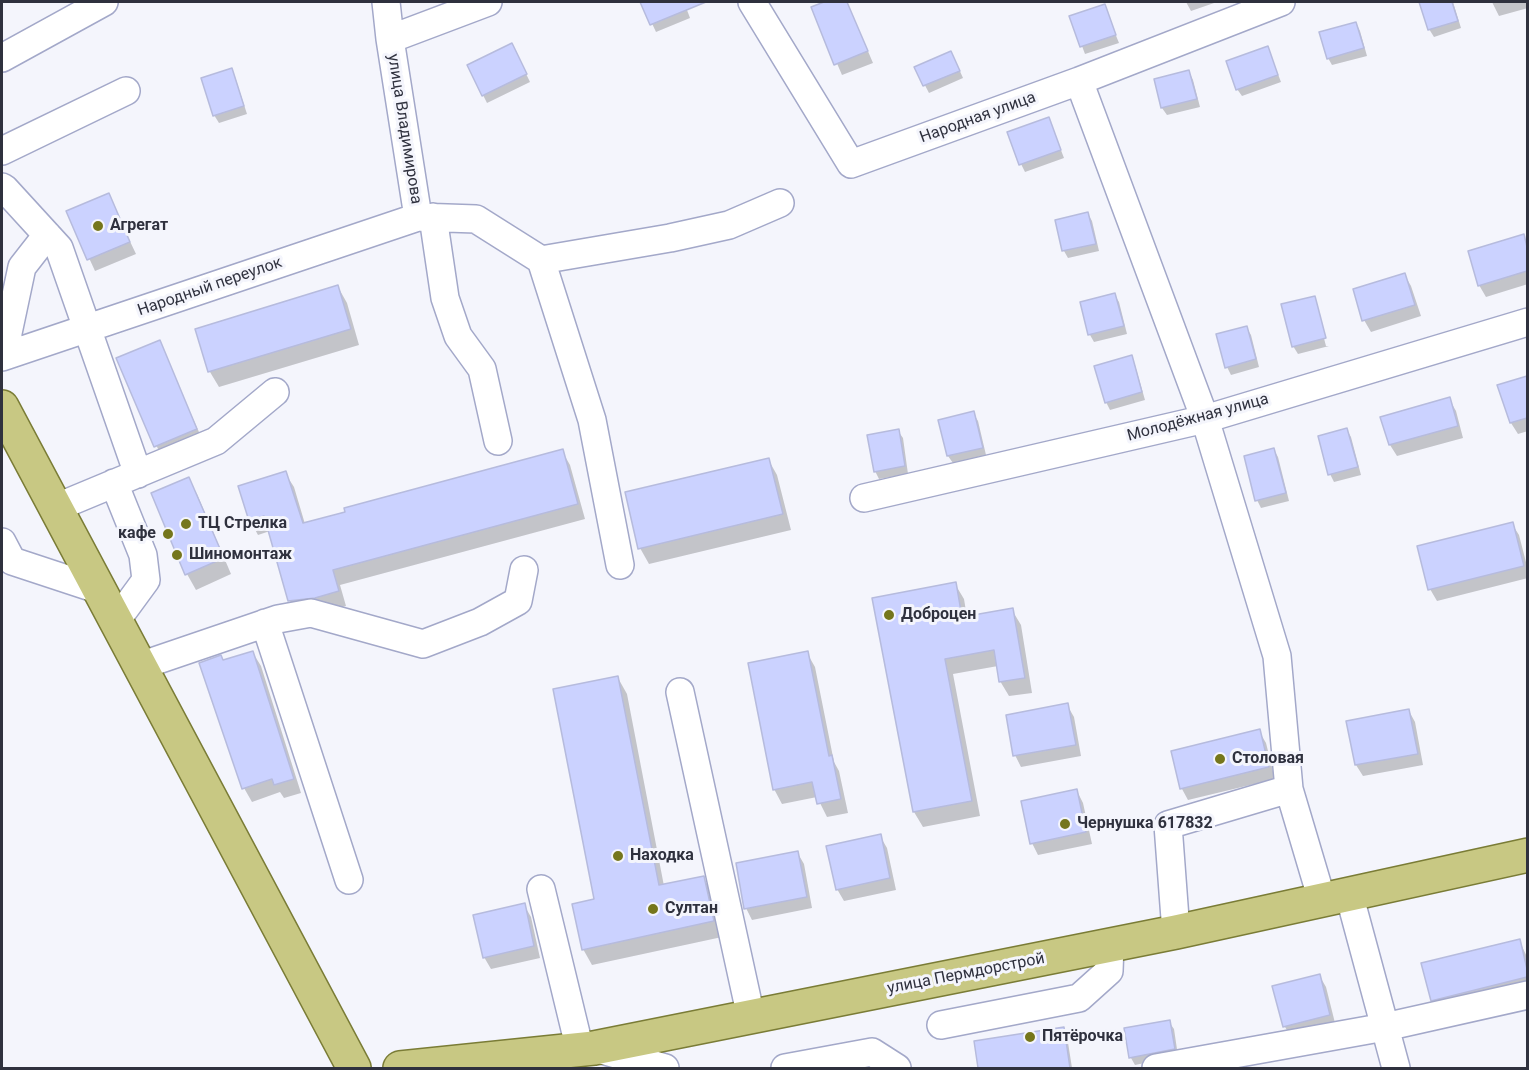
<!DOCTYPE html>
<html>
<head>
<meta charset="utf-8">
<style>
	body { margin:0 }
	#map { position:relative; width:1529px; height:1070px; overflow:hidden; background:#f4f5fc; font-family:Roboto,sans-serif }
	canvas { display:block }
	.frame { position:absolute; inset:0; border:3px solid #2f313e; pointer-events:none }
</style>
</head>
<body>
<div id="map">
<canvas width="1529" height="1070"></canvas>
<div class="frame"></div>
</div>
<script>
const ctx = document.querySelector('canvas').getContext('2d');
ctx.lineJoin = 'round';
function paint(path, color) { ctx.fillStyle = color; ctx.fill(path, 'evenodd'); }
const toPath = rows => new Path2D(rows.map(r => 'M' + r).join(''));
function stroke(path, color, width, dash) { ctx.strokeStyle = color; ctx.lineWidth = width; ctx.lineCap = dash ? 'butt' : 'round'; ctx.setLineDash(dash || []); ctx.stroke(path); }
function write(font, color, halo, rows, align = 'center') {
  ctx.font = font + ' Roboto,sans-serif'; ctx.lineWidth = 6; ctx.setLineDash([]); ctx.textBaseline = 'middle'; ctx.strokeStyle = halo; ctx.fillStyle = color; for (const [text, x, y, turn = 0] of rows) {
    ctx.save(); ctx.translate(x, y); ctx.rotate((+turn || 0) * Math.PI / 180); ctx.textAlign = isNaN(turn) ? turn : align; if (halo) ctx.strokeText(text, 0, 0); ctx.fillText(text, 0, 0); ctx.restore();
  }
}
const shadow = toPath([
	[642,2,684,2,690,18,656,32],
	[828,2,847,2,873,63,842,75,813,8],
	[1186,2,1217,2,1191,11],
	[1421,2,1453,2,1461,28,1434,37,1429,29],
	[1492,2,1526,2,1528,8,1499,16],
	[1104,6,1119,43,1085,54,1071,17],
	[1356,23,1360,31,1367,56,1332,65,1328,58],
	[1268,48,1281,82,1242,96,1237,89],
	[516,53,530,82,487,103,483,95],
	[955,60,963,78,929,93,916,68],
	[231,70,235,77,247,114,219,123,214,115],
	[1189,72,1193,80,1200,107,1167,115,1162,108,1156,81],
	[1049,119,1064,158,1025,172,1021,164],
	[108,195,136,254,95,271,68,212],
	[1088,214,1092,221,1099,251,1068,258,1064,251,1057,221],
	[1523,236,1528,244,1528,284,1486,297,1479,285],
	[1404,274,1411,286,1421,316,1371,332,1364,320,1355,290],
	[338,287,347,303,359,345,219,387,210,372,197,330],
	[1114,294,1119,302,1127,334,1094,342,1090,335,1082,303],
	[1314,297,1317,304,1315,304,1326,346,1329,346,1298,354,1293,346],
	[1246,327,1251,335,1259,367,1231,375,1227,367],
	[159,342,203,441,162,458,118,359],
	[1131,357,1135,365,1145,400,1110,410,1106,402],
	[1528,377,1528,431,1518,434,1511,423,1499,386],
	[1449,399,1456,411,1463,438,1397,456,1390,445,1382,418],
	[973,413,978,421,986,455,953,463,948,456],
	[1347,430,1351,437,1361,475,1334,482,1330,474],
	[898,431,903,438,908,474,879,479,875,471],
	[1274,450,1278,457,1289,501,1261,508,1257,500],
	[562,451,570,465,585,519,340,585,346,606,323,612,298,615,290,601,270,531,258,535,250,520,285,473,294,487,305,524],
	[768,459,777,475,791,530,649,564,640,548],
	[188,479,197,494,231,574,196,590,187,574],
	[1512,524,1519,535,1528,570,1528,578,1437,601,1430,589],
	[955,584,964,599,967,617,1012,610,1021,625,1032,693,1009,696,1000,681,998,666,953,674,980,816,923,827,914,812,874,599],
	[253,653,261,666,301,793,284,798,280,792,252,802,244,788,223,662],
	[807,653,815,667,834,762,839,771,848,813,827,817,817,797,782,804,774,789],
	[618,678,627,694,664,886,703,877,712,893,722,937,592,965,583,949,595,900],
	[1067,705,1074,717,1081,756,1021,767,1015,755],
	[1409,711,1415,722,1423,765,1363,776,1356,765],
	[1259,731,1266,743,1275,779,1188,800,1182,789],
	[1077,791,1083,803,1092,844,1038,855,1032,843],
	[880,836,887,848,896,890,844,901,837,889],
	[797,852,804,864,812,908,752,920,746,908],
	[524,905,531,917,540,958,491,969,484,957],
	[1519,940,1528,959,1528,990,1439,1012,1432,1000],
	[1319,975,1326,987,1336,1027,1292,1038,1285,1027,1274,987],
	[1169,1022,1174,1029,1178,1056,1135,1065,1131,1058],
	[1063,1029,1067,1036,1072,1068,980,1068,976,1042]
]);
const building = toPath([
	[640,2,706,2,650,25,640,2],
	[824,2,847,2,868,51,834,65,811,7,824,2],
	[1419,2,1452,2,1458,21,1428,30,1419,2],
	[1105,4,1116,35,1080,47,1069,16,1105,4],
	[1356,22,1364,48,1327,59,1319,32,1356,22],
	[512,43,527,74,482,96,467,65,512,43],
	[1268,46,1278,75,1236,90,1226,61,1268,46],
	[951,51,960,71,923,86,914,67,951,51],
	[232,68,244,106,213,116,201,78,232,68],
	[1189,70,1197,99,1161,108,1154,79,1189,70],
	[1049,117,1061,150,1019,165,1007,132,1049,117],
	[109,193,130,242,87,260,66,211,109,193],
	[1088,212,1096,244,1062,251,1055,220,1088,212],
	[1524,234,1527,247,1527,271,1478,286,1468,251,1524,234],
	[1405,273,1415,305,1362,321,1353,289,1405,273],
	[338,285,351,329,208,372,195,329,338,285],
	[1115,293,1124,326,1088,335,1080,302,1115,293],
	[1315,296,1326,338,1292,347,1281,304,1315,296],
	[1247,326,1256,359,1225,368,1216,334,1247,326],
	[160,340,197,429,154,447,116,358,160,340],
	[1132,355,1142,392,1105,403,1094,366,1132,355],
	[1527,376,1527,418,1510,423,1497,385,1527,376],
	[1450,397,1458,426,1389,445,1380,417,1450,397],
	[974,411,983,448,947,456,938,420,974,411],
	[1347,428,1358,467,1328,475,1318,436,1347,428],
	[899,429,905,466,874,472,867,435,899,429],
	[1274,448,1286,493,1255,501,1244,456,1274,448],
	[563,449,578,504,333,570,339,591,315,598,288,601,264,516,249,521,238,486,286,471,303,523,345,512,344,508,563,449],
	[769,458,783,514,638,549,625,492,769,458],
	[189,477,224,558,185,575,151,493,189,477],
	[1513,522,1524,566,1428,590,1417,546,1513,522],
	[956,582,962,617,1013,608,1025,678,999,682,994,650,945,659,972,801,913,812,872,598,956,582],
	[253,651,294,779,274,785,272,779,242,789,199,663,221,655,223,660,253,651],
	[808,651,829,756,832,755,841,799,817,804,812,782,773,790,748,663,808,651],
	[618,676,659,885,704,876,714,921,582,950,572,904,594,899,553,689,618,676],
	[1068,703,1076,745,1013,756,1006,715,1068,703],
	[1409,709,1418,754,1355,765,1346,721,1409,709],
	[1260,729,1269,767,1180,789,1171,751,1260,729],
	[1077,789,1086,832,1030,844,1021,801,1077,789],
	[881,834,890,878,836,890,826,846,881,834],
	[798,851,807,897,744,909,736,863,798,851],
	[525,903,534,946,483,958,473,915,525,903],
	[1520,939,1527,969,1527,977,1431,1001,1421,963,1520,939],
	[1320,974,1330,1015,1283,1027,1272,986,1320,974],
	[1170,1020,1175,1049,1129,1058,1124,1028,1170,1020],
	[1064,1027,1070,1068,978,1068,974,1041,1064,1027]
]);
const minor = toPath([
	[386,2,390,39],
	[752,2,851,164,1079,81,1281,2],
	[2,58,104,2],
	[1079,81,1205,419,1277,656,1289,789,1322,900],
	[2,151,126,91],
	[2,187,5,189,59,248,138,474],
	[418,217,390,39,488,2],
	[433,217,445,298,458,336,482,369,498,441],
	[541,260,670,238,729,225,780,203],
	[7,355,8,333,22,267,47,235],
	[2,357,418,217,476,219,541,260,592,420,620,565],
	[114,483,143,555,146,580,116,621],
	[864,498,1205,419,1528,322],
	[55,508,216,441,275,392],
	[2,542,12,561,100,590],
	[265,623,349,880],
	[140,666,278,619,311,613,423,644,480,622,518,601,524,570],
	[680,692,751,1017],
	[541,889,580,1050],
	[1349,894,1396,1068],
	[1176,932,1168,825,1289,789],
	[941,1025,1079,998,1109,971,1110,945],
	[595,1048,665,1068],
	[785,1068,872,1052,897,1068],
	[1156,1068,1385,1027,1528,995]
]);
const major = toPath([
	[2,407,354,1068],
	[400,1068,594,1048,1176,932,1528,855]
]);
const markers = [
	[98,226,6,"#75761c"],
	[186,524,6,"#75761c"],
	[168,534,6,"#75761c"],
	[177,555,6,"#75761c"],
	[889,615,6,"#75761c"],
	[1220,759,6,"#75761c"],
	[1065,824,6,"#75761c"],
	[618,856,6,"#75761c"],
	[653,909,6,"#75761c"],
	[1030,1037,6,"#75761c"]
];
const streetNames = [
	["Народная улица",978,118,-20],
	["улица Владимирова",404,129,81],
	["Народный переулок",210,287,-19],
	["Молодёжная улица",1198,418,-15],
	["улица Пермдорстрой",966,974,-11]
];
const poiNames = [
	["Агрегат",110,226],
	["ТЦ Стрелка",198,524],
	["кафе",156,534,"right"],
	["Шиномонтаж",189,555],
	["Доброцен",901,615],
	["Столовая",1232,759],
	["Чернушка 617832",1077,824],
	["Находка",630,856],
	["Султан",665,909],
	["Пятёрочка",1042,1037]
];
paint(shadow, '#0003');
paint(building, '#cbd2ff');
stroke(building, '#b6bbdd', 1.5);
stroke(minor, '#a3a8c9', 30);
stroke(major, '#7a7c36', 36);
stroke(minor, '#fff', 27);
stroke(major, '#c8c883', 33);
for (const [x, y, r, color] of markers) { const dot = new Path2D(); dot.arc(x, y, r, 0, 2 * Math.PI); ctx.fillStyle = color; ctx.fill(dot); stroke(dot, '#f4f5fc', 2); }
write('16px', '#2f313e', '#f4f5fc', streetNames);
write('bold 16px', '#2f313e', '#f4f5fc', poiNames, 'left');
</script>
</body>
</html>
